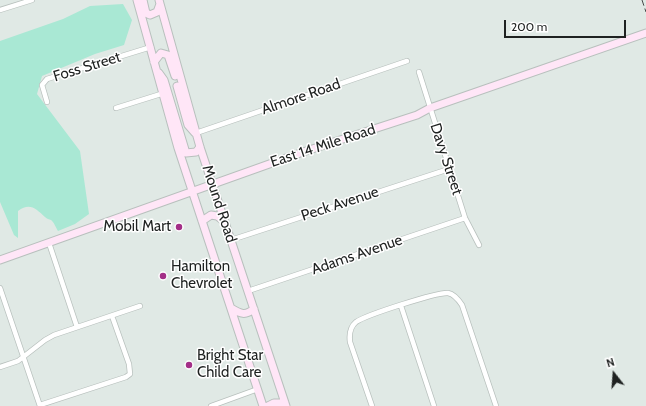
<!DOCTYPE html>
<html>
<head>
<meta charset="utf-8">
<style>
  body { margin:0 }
  #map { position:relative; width:646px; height:406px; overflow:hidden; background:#e0e9e5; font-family:Cabin,sans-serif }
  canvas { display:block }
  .north { position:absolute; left:594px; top:354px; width:40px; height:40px; -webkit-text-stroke:3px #fff; paint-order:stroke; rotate:343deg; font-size:11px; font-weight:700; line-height:16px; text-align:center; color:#1f2221 }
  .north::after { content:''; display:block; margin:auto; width:14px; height:18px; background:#1f2221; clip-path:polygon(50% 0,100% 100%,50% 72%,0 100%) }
  .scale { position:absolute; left:504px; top:20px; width:122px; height:18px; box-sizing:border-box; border:2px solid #1f2221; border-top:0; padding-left:5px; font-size:12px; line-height:14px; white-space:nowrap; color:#1f2221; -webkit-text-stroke:3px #fff; paint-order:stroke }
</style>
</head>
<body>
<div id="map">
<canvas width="646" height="406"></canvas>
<div class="north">N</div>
<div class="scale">200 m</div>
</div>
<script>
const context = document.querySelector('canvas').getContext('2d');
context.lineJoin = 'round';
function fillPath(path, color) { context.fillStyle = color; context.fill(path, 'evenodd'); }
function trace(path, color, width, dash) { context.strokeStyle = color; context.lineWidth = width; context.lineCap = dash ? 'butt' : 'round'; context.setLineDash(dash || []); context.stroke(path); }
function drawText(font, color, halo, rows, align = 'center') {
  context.font = font + ' Cabin,sans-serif'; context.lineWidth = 3; context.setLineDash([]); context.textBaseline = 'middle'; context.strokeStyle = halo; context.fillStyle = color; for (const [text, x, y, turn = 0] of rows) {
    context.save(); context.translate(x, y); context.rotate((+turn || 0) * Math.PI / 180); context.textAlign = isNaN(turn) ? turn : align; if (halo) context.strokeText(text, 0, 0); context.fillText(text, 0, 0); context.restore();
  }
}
fillPath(new Path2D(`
  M 123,4 L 132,20 L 124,45 L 95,54 L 42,76 L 37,94 L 80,151 L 89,214 L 75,224 L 58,231 C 56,228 54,222 51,220 C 49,219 47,219 45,217 C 36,209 30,202 18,211 L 18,238 L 14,235 L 0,202 L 0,41 L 63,19 L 90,6 Z`), '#a9e8d4');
const street = new Path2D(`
  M 0,10 L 32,0
  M 419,72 L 465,218 L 479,245
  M 47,102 L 42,85 L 47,79 L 151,47
  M 116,108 L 164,93
  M 196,133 L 407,61
  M 231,240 L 449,169
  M 49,243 L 77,327
  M 0,288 L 40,406
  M 248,291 L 465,218
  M 401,306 L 434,406
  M 0,367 L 18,361 L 45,340 L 54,335 L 140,306
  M 40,405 L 126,377 L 130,374 L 129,364 L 112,316
  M 211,406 L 258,389
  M 372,406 L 350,342 C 349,334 350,327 356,322 C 366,315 437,292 448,293 C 454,294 458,299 462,305 L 496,406`);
const secondary = new Path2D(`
  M 137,0 L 178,148 L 263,406
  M 143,0 L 146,13 L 150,15 L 157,12 L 160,4
  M 159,0 L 200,147 L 286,406
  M 154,62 L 161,53 L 168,55 L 175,76
  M 159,73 L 164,80 L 186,153 L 196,152 L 200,147
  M 177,86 L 188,125 L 195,133
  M 202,221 L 211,215 L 217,216 L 225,222
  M 0,260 L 303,152 L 417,115 L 430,108 L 646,33
  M 231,308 C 241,314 245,316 254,309
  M 268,406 L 274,403 L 285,403`);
trace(street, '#b8c0bd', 6);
trace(secondary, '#b8c0bd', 9);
trace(street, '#fff', 4.5);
trace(secondary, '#ffe6f7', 7);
trace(new Path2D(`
  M 642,0 L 646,12`), '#454948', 1, [6, 3]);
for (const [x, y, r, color] of [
  [179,227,4,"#a32e87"],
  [163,276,4,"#a32e87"],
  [189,365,4,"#a32e87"]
]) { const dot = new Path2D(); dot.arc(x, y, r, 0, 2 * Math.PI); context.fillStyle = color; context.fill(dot); trace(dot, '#fff', 1.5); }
drawText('15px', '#1f2221', '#fff', [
  ["Foss Street",87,67,-17],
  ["Almore Road",301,97,-19],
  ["East 14 Mile Road",323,146,-18],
  ["Davy Street",446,159,72],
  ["Mound Road",219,204,72],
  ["Peck Avenue",340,204,-18],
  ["Adams Avenue",357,255,-19]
]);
drawText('15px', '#1f2221', '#fff', [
  ["Mobil Mart",171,227,"right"],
  ["Hamilton",171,267],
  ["Chevrolet",171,284],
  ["Bright Star",197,356],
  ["Child Care",197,373]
], 'left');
</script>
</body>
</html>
